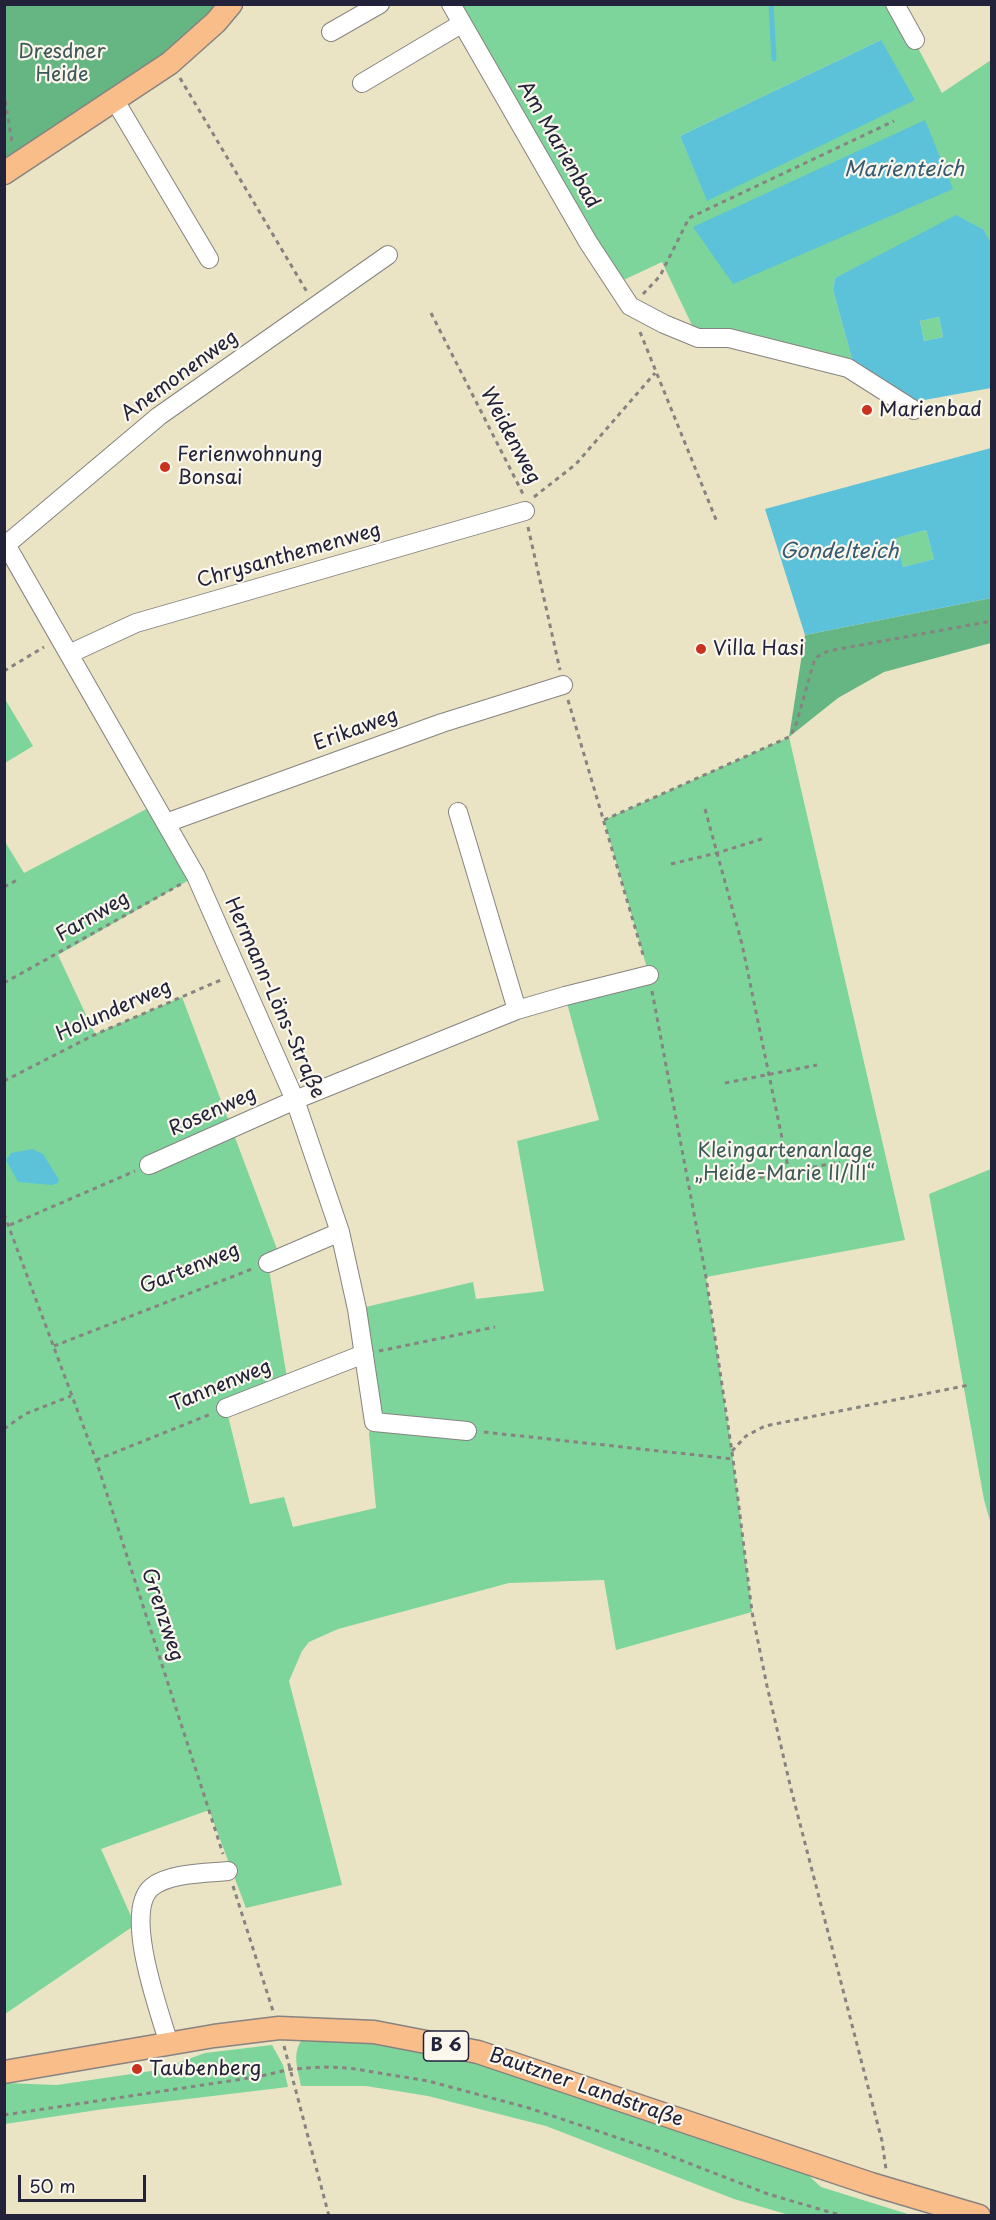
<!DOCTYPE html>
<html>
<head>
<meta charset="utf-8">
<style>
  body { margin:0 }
  #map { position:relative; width:996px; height:2220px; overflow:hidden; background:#eae4c4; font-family:"Playpen Sans",sans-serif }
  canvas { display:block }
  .frame { position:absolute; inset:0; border:6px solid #22223b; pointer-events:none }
  .scale { position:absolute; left:18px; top:2175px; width:128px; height:27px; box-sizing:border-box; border:3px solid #22223b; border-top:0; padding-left:8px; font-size:18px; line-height:21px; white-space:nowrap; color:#22223b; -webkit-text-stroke:4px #fbf7ec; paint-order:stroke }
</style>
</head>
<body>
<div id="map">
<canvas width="996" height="2220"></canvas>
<div class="frame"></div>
<div class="scale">50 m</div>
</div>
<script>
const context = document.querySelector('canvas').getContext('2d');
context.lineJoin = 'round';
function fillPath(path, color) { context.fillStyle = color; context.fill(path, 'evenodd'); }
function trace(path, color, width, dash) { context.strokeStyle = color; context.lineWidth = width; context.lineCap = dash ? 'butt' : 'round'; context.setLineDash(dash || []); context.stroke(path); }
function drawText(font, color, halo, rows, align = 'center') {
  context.font = font + ' "Playpen Sans",sans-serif'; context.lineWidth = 4.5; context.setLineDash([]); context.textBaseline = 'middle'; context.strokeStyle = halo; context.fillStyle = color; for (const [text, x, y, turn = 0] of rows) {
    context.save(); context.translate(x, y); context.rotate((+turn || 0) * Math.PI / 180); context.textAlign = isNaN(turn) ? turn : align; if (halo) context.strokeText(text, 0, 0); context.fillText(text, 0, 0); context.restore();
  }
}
fillPath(new Path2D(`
  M 456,5 L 895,5 L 942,93 L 991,60 L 991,246 L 984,230 L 868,262 L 835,278 L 833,290 L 852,359 L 848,368 L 698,338 L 662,262 L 617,283 ZM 881,40 L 707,200 L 680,136 Z
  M 939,317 L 943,337 L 924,341 L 920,321 Z
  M 926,530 L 934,559 L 903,567 L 895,538 Z
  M 5,699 L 33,746 L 5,763 L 4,763 Z
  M 789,737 L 905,1240 L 706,1277 L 733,1459 L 752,1612 L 616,1650 L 604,1580 L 509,1583 L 338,1629 L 309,1642 L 302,1651 L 289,1681 L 342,1885 L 246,1908 L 209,1810 L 101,1849 L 135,1925 L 5,2014 L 4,840 L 24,873 L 156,804 L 196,876 L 58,955 L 95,1034 L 182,997 L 280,1257 L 268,1263 L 288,1384 L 226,1408 L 250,1504 L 284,1497 L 293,1527 L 376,1508 L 369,1433 L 374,1421 L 357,1309 L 473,1282 L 476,1299 L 544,1291 L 517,1141 L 599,1120 L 565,996 L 649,975 L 604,820 Z
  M 991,1169 L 991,1524 L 984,1500 L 929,1194 Z
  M 301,2041 L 373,2043 L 477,2062 L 619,2107 L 808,2175 L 821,2187 L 911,2215 L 789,2215 L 734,2199 L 546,2126 L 428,2096 L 366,2086 L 301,2086 C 298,2070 292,2055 301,2041 Z
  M 272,2045 L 283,2065 L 288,2087 L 104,2109 L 5,2124 L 5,2083 L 57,2085 L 158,2070 L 205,2053 Z`), '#7dd59b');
fillPath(new Path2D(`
  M 5,5 L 219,5 L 170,63 L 5,170 Z
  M 991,598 L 991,643 L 884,672 L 838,698 L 789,737 L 805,635 Z`), '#66b683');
fillPath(new Path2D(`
  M 881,40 L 915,100 L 707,201 L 680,136 Z
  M 925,120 L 953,189 L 733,284 L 693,227 Z
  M 956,215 L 984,230 L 992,246 L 991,388 L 913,402 L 852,359 L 833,290 L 835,278 ZM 939,317 L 943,337 L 924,341 L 920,321 Z
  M 991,448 L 991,598 L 805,635 L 765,509 ZM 926,530 L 934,559 L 903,567 L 896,538 Z
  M 32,1149 L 43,1154 L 59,1180 L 58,1183 L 52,1185 L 18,1182 L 6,1160 L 11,1153 Z`), '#5cc2d9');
trace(new Path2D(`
  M 771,4 L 774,59`), '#5cc2d9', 5);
const minor = new Path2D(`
  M 451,4 L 588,242 L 630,306 L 664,324 L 698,338 L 729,338 L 848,368 L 914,410
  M 895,4 L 915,40
  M 331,32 L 380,4
  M 362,83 L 461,24
  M 114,99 L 209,259
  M 4,541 L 196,876 L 295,1100 L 340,1232 L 357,1309 L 374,1422 L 467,1431
  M 7,544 L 159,416 L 388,255
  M 69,654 L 136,623 L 525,511
  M 458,812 L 517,1010
  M 166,823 L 442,723 L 563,685
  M 149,1165 L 295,1100 L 517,1010 L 565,996 L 649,975
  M 268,1263 L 340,1232
  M 226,1408 L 364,1354
  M 169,2044 C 160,2013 122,1911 152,1887 C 169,1873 207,1873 228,1871`);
const major = new Path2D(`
  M 4,173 L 170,63 L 216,22 L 231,4
  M 4,2072 L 214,2036 L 279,2028 L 374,2032 L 478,2052 L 871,2184 L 979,2216`);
trace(minor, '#868380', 20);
trace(major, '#868380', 25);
trace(new Path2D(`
  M 180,78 L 307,292
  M 4,92 L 12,143
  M 643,294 L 660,276 L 689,218 L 894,121
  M 431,313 L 524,496
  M 640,332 L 717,522
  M 534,497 L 576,464 L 655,373
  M 528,527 L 560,670
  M 4,671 L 44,647
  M 568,700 L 644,958
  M 705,809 L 742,944 L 789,1172
  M 604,820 L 789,737 L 795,728 L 815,658 L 828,651 L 992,621
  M 671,864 L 717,853 L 765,838
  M 4,887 L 17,880
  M 4,983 L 181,884
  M 652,991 L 706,1277 L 733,1459 L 752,1612 L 767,1686 L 791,1789 L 882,2141 L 886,2169
  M 4,1081 L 94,1035 L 223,979
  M 725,1083 L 817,1065
  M 742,1181 L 840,1162
  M 4,1214 L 96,1460 L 223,1854
  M 10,1225 L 135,1171
  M 54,1346 L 252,1269
  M 379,1351 L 495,1327
  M 4,1429 L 25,1414 L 71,1396
  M 484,1432 L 733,1459
  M 732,1451 L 746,1436 L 765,1426 L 969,1385
  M 96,1460 L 211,1414
  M 233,1886 L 273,2011
  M 284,2046 L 329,2216
  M 4,2115 L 256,2077 L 292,2069 L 324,2067 L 349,2068 L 428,2081 L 529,2108 L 660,2152 L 768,2194 L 843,2216`), '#868380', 3, [4.5, 4.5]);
trace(minor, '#fff', 18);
trace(major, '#f9bd89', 22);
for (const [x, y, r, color] of [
  [867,410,6,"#c8321e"],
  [165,467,6,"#c8321e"],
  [701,649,6,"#c8321e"],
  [137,2069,6,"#c8321e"]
]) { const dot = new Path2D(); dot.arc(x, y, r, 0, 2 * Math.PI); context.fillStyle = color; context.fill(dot); trace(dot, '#fbf7ec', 2); }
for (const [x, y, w] of [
  [446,2046,45]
]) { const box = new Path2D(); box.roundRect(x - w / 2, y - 15, w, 30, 4.5); context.fillStyle = '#fbf7ec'; context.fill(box); trace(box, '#22223b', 1.5); }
drawText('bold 18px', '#22223b', null, [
  ["B 6",446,2046]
]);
drawText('20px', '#3d5858', '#fbf7ec', [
  ["Dresdner",62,52],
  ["Heide",62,75],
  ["Kleingartenanlage",785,1151],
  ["„Heide-Marie II/III“",785,1174]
]);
drawText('20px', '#22223b', '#fbf7ec', [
  ["Am Marienbad",558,145,60],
  ["Anemonenweg",180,376,-36],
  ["Weidenweg",510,436,62],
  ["Chrysanthemenweg",289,556,-16],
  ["Erikaweg",356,730,-20],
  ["Farnweg",93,917,-30],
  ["Hermann-Löns-Straße",274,998,66],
  ["Holunderweg",114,1011,-24],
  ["Rosenweg",213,1112,-24],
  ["Gartenweg",190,1269,-22],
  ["Tannenweg",221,1386,-22],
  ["Grenzweg",162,1615,72],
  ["Bautzner Landstraße",586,2088,19]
]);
drawText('20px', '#22223b', '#fbf7ec', [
  ["Marienbad",879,410],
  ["Ferienwohnung",177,455],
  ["Bonsai",177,478],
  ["Villa Hasi",713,649],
  ["Taubenberg",149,2069]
], 'left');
drawText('italic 21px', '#365a72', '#fbf7ec', [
  ["Marienteich",904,170],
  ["Gondelteich",839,552]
]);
</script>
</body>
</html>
